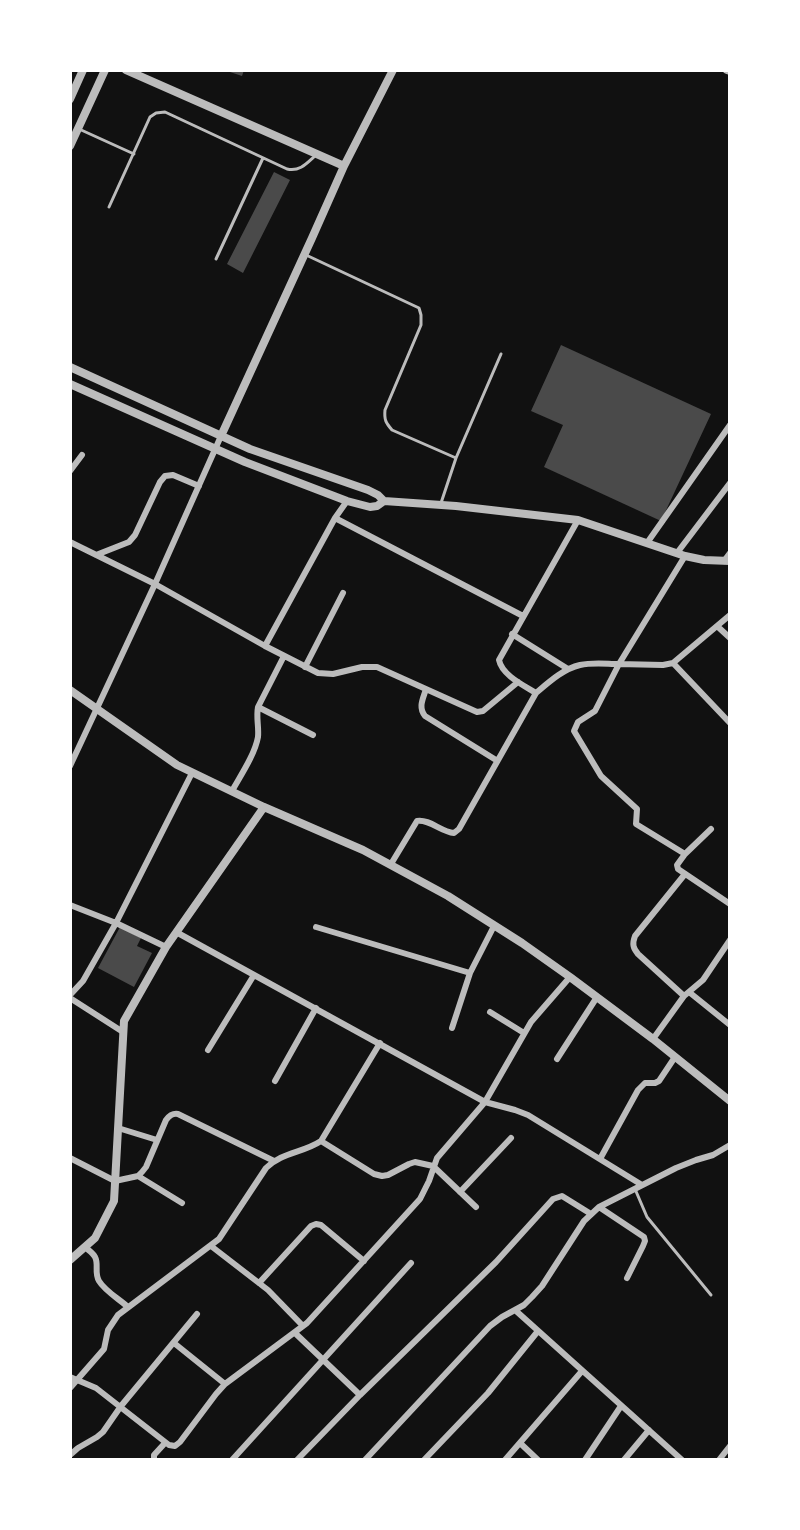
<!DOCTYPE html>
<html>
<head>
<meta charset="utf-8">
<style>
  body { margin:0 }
  #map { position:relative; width:800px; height:1530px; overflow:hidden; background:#111; font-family:"Times New Roman",serif }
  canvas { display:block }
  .frame { position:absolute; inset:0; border:72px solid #fff; pointer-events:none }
</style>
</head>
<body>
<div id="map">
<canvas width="800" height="1530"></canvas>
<div class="frame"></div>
</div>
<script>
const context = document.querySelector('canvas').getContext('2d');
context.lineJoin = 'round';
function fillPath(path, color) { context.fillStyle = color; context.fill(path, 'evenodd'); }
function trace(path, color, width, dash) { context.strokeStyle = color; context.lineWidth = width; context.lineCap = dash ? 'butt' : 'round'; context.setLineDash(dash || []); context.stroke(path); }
fillPath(new Path2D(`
  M 224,70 L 244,70 L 242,76 Z
  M 274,172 L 290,180 L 243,273 L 227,264 Z
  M 561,345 L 711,414 L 661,521 L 544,467 L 563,425 L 531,411 Z
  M 120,927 L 141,938 L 137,946 L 152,953 L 134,987 L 98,968 Z`), '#4a4a4a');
trace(new Path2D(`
  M 79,129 L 134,154
  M 109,207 L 150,117 L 156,113 L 165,112 L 287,169 C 300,172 307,163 316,155
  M 306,255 L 419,308 L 421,315 L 421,325 L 385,410 C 384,420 386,423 392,430 L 456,458 L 441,503
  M 216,259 L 263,158
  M 456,458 L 501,354
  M 635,1189 L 647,1217 L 711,1295`), '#bcbcbc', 3);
trace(new Path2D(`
  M 70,471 L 82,455
  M 335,518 L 523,616
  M 70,542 L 155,584 L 265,646 L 318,673 L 333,674 L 362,667 L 377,667 L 477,712 L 483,711 L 518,682
  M 647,543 L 730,425
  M 677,553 L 730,483
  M 96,555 L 129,542 L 135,535 L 160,482 L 165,476 L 173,475 L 199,486
  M 724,561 L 730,553
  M 730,615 L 673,663 L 663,665 L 619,664 L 595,711 L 578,722 L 574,731 L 601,776 L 637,809 L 636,824 L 685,854 L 677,865 L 678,869 L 730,904
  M 717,626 L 730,638
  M 512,634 L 568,669
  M 265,646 L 335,518 L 347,501
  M 673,663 L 730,723
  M 305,667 L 343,593
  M 426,689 C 423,699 418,707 425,716 L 496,760
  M 536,693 C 523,685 502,675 499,660 L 578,520
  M 258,707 L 313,735
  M 70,766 L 155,584 L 221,436
  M 232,791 C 241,775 255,754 258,737 C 259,727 256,717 258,707 L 284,656
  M 685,854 L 711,829
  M 391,864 L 417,821 C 430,819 441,832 454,833 L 459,829 L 536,693 C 549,682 563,669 580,665 C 593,662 607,664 619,664 L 685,556
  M 70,905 L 116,923 L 166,947
  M 316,927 L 470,973
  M 176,932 L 485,1102 L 515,1110 L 528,1115 L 642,1185
  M 689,992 L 730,1025
  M 70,995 L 83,981 L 116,923 L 192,773
  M 684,996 L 638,954 C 633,948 632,944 635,936 L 685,874
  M 70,998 L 123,1032
  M 490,1012 L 524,1033
  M 452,1028 L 470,973 L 494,926
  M 653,1039 L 684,996 L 703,980 L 730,940
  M 208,1050 L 254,975
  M 557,1059 L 597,997
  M 275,1081 L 316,1008
  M 118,1128 L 157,1140
  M 321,1141 L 374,1174 L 382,1176 L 388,1175 L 409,1164 L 415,1162 L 433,1166 L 476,1207
  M 70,1158 L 115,1181 L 138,1176 L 142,1172 L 146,1167 L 166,1120 C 169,1116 172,1113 178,1114 L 274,1161
  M 600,1159 L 638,1090 L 645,1083 L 655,1083 L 659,1081 L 675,1057
  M 138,1176 L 182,1203
  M 460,1192 L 511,1138
  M 599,1207 L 644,1237 L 645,1241 L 643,1246 L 627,1278
  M 211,1246 L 268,1290 L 303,1326
  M 85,1247 C 88,1250 93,1253 95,1257 C 99,1264 94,1273 99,1281 C 105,1291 119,1299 128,1307
  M 259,1283 L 311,1226 L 316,1224 L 321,1225 L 364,1261
  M 515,1310 L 682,1460
  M 295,1333 L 360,1395
  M 174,1343 L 225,1384
  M 70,1377 L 96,1388 L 169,1445 L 175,1446 L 180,1442 L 216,1394 L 225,1384 L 307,1323 L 420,1199 L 429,1181 L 437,1158 L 485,1102 L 531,1022 L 570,977
  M 70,1388 L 104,1349 L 108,1330 L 118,1315 L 219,1239 L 266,1168 C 282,1152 303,1153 321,1141 L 380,1043
  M 520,1443 L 538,1460
  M 70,1455 L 78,1448 L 97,1437 L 103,1432 L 121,1406 L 197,1314
  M 154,1460 L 154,1455 L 165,1443
  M 232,1460 L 411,1263
  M 297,1460 L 360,1395 L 496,1262 L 553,1199 L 562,1196 L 591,1214
  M 365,1460 L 490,1326 L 502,1317 L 524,1305 L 532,1297 L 542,1286 L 584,1221 L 599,1207 L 676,1168 L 696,1160 L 713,1155 L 730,1145
  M 424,1460 L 488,1393 L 538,1331
  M 505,1460 L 582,1371
  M 585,1460 L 621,1406
  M 624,1460 L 649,1430
  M 719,1460 L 730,1446`), '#bcbcbc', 6);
trace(new Path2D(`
  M 126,70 L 344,166
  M 727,70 L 730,71
  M 70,99 L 83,70
  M 70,146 L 105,70
  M 70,367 L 250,449 L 368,490 L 378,495 L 384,501
  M 70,384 L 245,462 L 347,501 L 370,507 L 377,506 L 384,501
  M 221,436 L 312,238 L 344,166 L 393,70
  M 384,501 L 456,506 L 578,520 L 685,556 L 704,560 L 730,561
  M 70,690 L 177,765 L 264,807 L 363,850 L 448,896 L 522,943 L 570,977 L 653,1039 L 730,1101
  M 70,1260 L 95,1238 L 114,1201 L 124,1021 L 166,947 L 264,807`), '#bcbcbc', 8);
</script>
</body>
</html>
